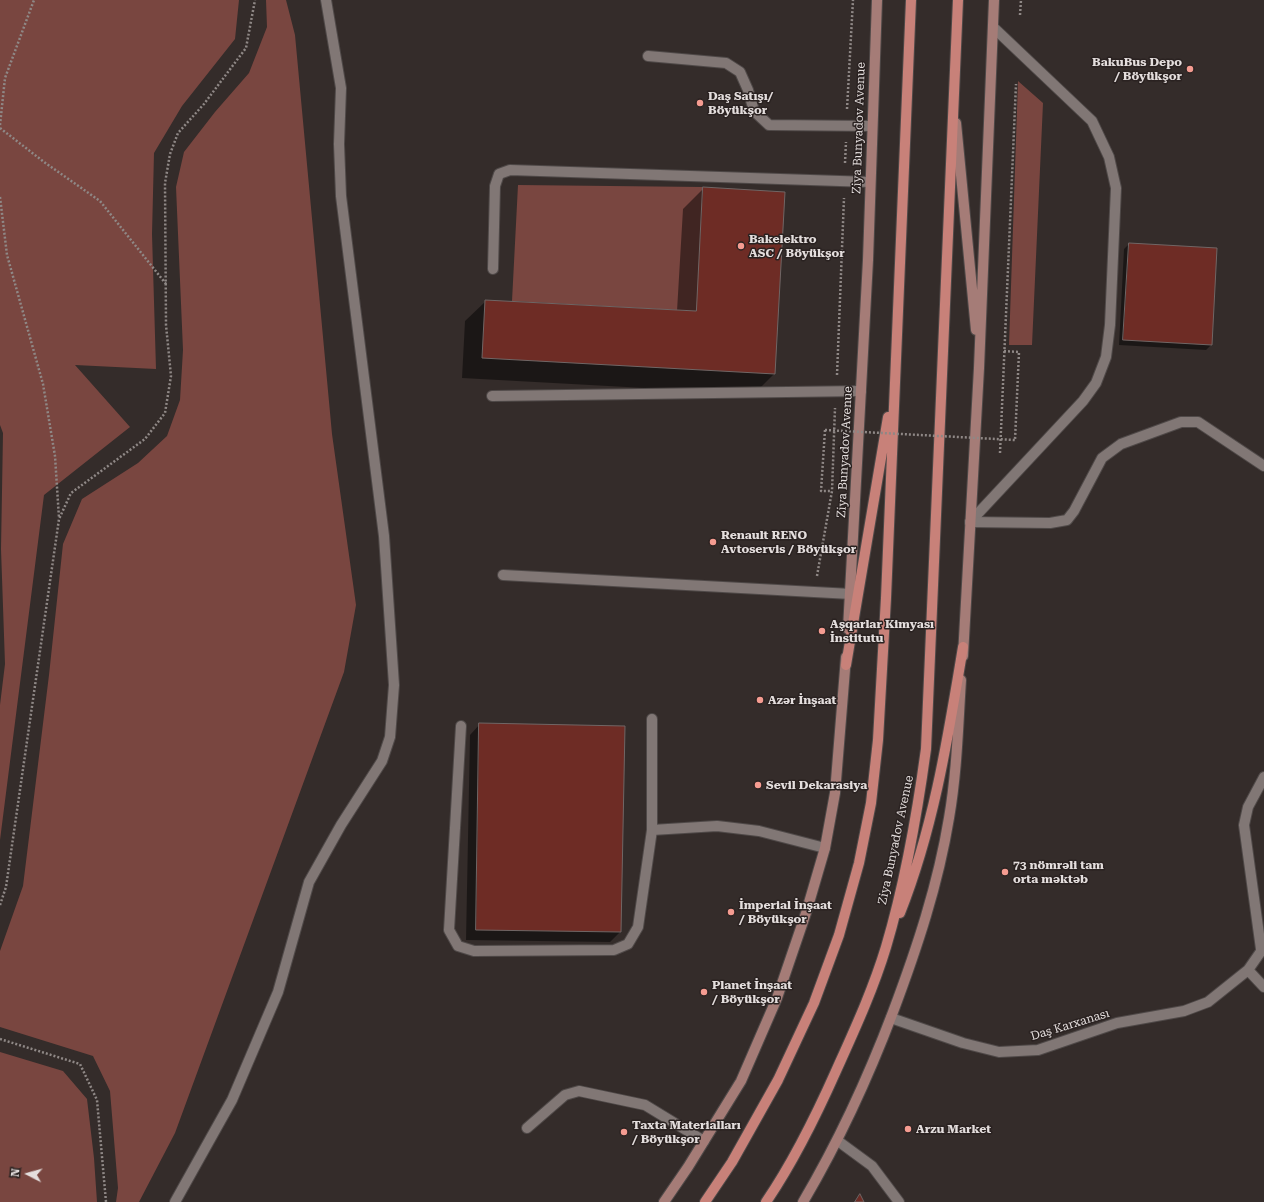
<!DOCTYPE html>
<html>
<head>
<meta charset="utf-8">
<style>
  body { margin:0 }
  #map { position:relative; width:1264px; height:1202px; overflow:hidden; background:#342c2a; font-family:"Roboto Serif",serif }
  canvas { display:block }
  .north { position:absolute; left:8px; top:1154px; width:40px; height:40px; -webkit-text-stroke:3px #2a2221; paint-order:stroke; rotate:276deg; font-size:11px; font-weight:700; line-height:16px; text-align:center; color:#e4dedd }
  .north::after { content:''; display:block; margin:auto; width:14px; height:18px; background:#e4dedd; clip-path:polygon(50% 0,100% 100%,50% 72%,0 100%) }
</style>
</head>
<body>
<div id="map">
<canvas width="1264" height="1202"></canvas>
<div class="north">N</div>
</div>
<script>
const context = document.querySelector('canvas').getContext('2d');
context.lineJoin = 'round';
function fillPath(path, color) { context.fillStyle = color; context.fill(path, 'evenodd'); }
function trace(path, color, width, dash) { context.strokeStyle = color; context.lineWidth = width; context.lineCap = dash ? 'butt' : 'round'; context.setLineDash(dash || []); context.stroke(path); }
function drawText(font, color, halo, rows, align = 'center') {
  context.font = font + ' "Roboto Serif",serif'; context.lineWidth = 3; context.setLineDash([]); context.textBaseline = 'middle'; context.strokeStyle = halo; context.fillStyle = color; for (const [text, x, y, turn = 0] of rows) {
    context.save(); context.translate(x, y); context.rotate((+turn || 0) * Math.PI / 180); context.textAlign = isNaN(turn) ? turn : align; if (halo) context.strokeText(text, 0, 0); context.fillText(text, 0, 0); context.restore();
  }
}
fillPath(new Path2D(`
  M 0,0 L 239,0 L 235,39 L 182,106 L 154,153 L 152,234 L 156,369 L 75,365 L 130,427 L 44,495 L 0,840 L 0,705 L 5,664 L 1,549 L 3,433 L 0,425 Z
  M 266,0 L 286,0 L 295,35 L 332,434 L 356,605 L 344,672 L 175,1133 L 139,1202 L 116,1202 L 118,1188 L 110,1091 L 93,1056 L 0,1027 L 0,951 L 23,886 L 49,675 L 63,544 L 82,499 L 138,463 L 167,436 L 180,400 L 183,350 L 176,187 L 184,152 L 215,112 L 249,73 L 267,27 Z
  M 1018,81 L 1043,103 L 1032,345 L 1009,345 Z
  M 518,185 L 703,187 L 696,311 L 512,301 Z
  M 0,1052 L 63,1071 L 87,1099 L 94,1158 L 97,1202 L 0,1202 Z`), '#794640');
fillPath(new Path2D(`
  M 703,189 L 774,374 L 754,394 L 462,378 L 465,321 L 486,301 L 677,311 L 683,209 Z
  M 1129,244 L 1211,345 L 1206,350 L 1119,345 L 1124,249 Z
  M 480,724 L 620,932 L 610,942 L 466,940 L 470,735 Z`), '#0007');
const building = new Path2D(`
  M 703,187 L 785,192 L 775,374 L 482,358 L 485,300 L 696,311 Z
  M 1129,243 L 1217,248 L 1212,345 L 1123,340 Z
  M 479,723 L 625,726 L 621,932 L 476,930 Z
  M 860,1194 L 864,1202 L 855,1202 Z`);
fillPath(building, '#6e2c25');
trace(building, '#706665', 1);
const service = new Path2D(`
  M 648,56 L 726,63 L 740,72 L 748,90 L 754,111 L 769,125 L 872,126
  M 493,269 L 495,186 L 499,174 L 510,170 L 870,182
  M 492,396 L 861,391
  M 970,522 L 1083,401 L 1096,383 L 1106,357 L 1110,325 L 1116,188 L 1109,157 L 1092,121 L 993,27
  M 503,575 L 851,594
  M 461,726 L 449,930 L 458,946 L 474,951 L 614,950 L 628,944 L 638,927 L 652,830 L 652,719
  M 652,830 L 717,826 L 759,831 L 825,848
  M 527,1128 L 565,1095 L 579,1091 L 645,1105 L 704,1141
  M 175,1202 L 232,1100 L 278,992 L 309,882 L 341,825 L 382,761 L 390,737 L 394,685 L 384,536 L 341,196 L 339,144 L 341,88 L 326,0`);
const minor = new Path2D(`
  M 970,522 L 1050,523 L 1067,520 L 1074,511 L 1102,458 L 1121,444 L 1181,422 L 1198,422 L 1264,466
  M 1261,949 L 1244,825 L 1248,807 L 1264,777
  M 1248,970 L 1264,987
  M 891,1018 L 963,1043 L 999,1052 L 1038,1050 L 1117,1023 L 1184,1011 L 1208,1002 L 1248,970 L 1264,947
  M 838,1141 L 872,1166 L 899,1202`);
const secondary = new Path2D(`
  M 956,123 L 976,330
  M 848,629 L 868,260 L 877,0
  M 963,656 L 979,368 L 994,0
  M 664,1202 L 688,1167 L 741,1081 L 777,998 L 806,913 L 825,848 L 835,793 L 846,657
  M 803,1202 C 839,1141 868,1078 893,1012 C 917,948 938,885 949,818 C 957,772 958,726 961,680`);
const primary = new Path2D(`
  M 846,665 L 888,417
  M 900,913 C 934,827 948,737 963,647
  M 705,1202 L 732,1162 L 778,1080 L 814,1003 L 839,935 L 859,863 L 871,803 L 878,740 L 886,598 L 911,0
  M 766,1202 C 794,1161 816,1116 836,1071 C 854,1031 873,990 886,947 C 905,883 917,815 926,749 L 958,0`);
trace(service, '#4f4948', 12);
trace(minor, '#4f4948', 12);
trace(secondary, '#4f4948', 12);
trace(primary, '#4f4948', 12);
trace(new Path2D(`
  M 1020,15 L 1021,0
  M 847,109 L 853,0
  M 0,125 L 5,78 L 34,0
  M 0,128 L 44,162 L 100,201 L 166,284
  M 845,163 L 846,142
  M 0,197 L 7,255 L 43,384 L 55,456 L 59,518
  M 1004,351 L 1019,352 L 1015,440
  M 837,375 L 844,198
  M 825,430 L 821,491 L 831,491
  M 1000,453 L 1016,84
  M 817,576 L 832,491 L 835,408
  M 0,905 L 6,887 L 59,519 L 71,493 L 145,439 L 165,413 L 171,376 L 166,325 L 165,183 L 170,154 L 178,133 L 204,104 L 246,48 L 255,0
  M 0,1039 L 80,1064 L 97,1100 L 106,1202`), '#8f8886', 2.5, [2, 2]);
trace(service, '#817775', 10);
trace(minor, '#817775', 10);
trace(secondary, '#a57c77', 10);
trace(primary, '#c88179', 10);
trace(new Path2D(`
  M 825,430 L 1015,440`), '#8f8886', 2.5, [2, 2]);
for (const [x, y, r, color] of [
  [1190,69,4,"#f59c91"],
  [700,103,4,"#f59c91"],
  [741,246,4,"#f59c91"],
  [713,542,4,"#f59c91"],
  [822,631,4,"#f59c91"],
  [760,700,4,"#f59c91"],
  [758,785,4,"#f59c91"],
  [1005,872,4,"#f59c91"],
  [731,912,4,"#f59c91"],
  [704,992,4,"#f59c91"],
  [908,1129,4,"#f59c91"],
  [624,1132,4,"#f59c91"]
]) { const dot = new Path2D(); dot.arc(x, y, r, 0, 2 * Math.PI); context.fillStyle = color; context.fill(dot); trace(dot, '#2a2221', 1.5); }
drawText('bold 12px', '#e4dedd', '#2a2221', [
  ["BakuBus Depo",1182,62,"right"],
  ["/ Böyükşor",1182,76,"right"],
  ["Daş Satışı/",708,96],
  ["Böyükşor",708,110],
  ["Bakelektro",749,239],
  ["ASC / Böyükşor",749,253],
  ["Renault RENO",721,535],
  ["Avtoservis / Böyükşor",721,549],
  ["Aşqarlar Kimyası",830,624],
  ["İnstitutu",830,638],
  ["Azər İnşaat",768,700],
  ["Sevil Dekarasiya",766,785],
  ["73 nömrəli tam",1013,865],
  ["orta məktəb",1013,879],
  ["İmperial İnşaat",739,905],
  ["/ Böyükşor",739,919],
  ["Planet İnşaat",712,985],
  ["/ Böyükşor",712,999],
  ["Taxta Materialları",632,1125],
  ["/ Böyükşor",632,1139],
  ["Arzu Market",916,1129]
], 'left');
drawText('12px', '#e4dedd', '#2a2221', [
  ["Ziya Bunyadov Avenue",859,128,-88],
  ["Ziya Bunyadov Avenue",845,452,-87],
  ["Ziya Bunyadov Avenue",896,840,-78],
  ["Daş Karxanası",1070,1025,-17]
]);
</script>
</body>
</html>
